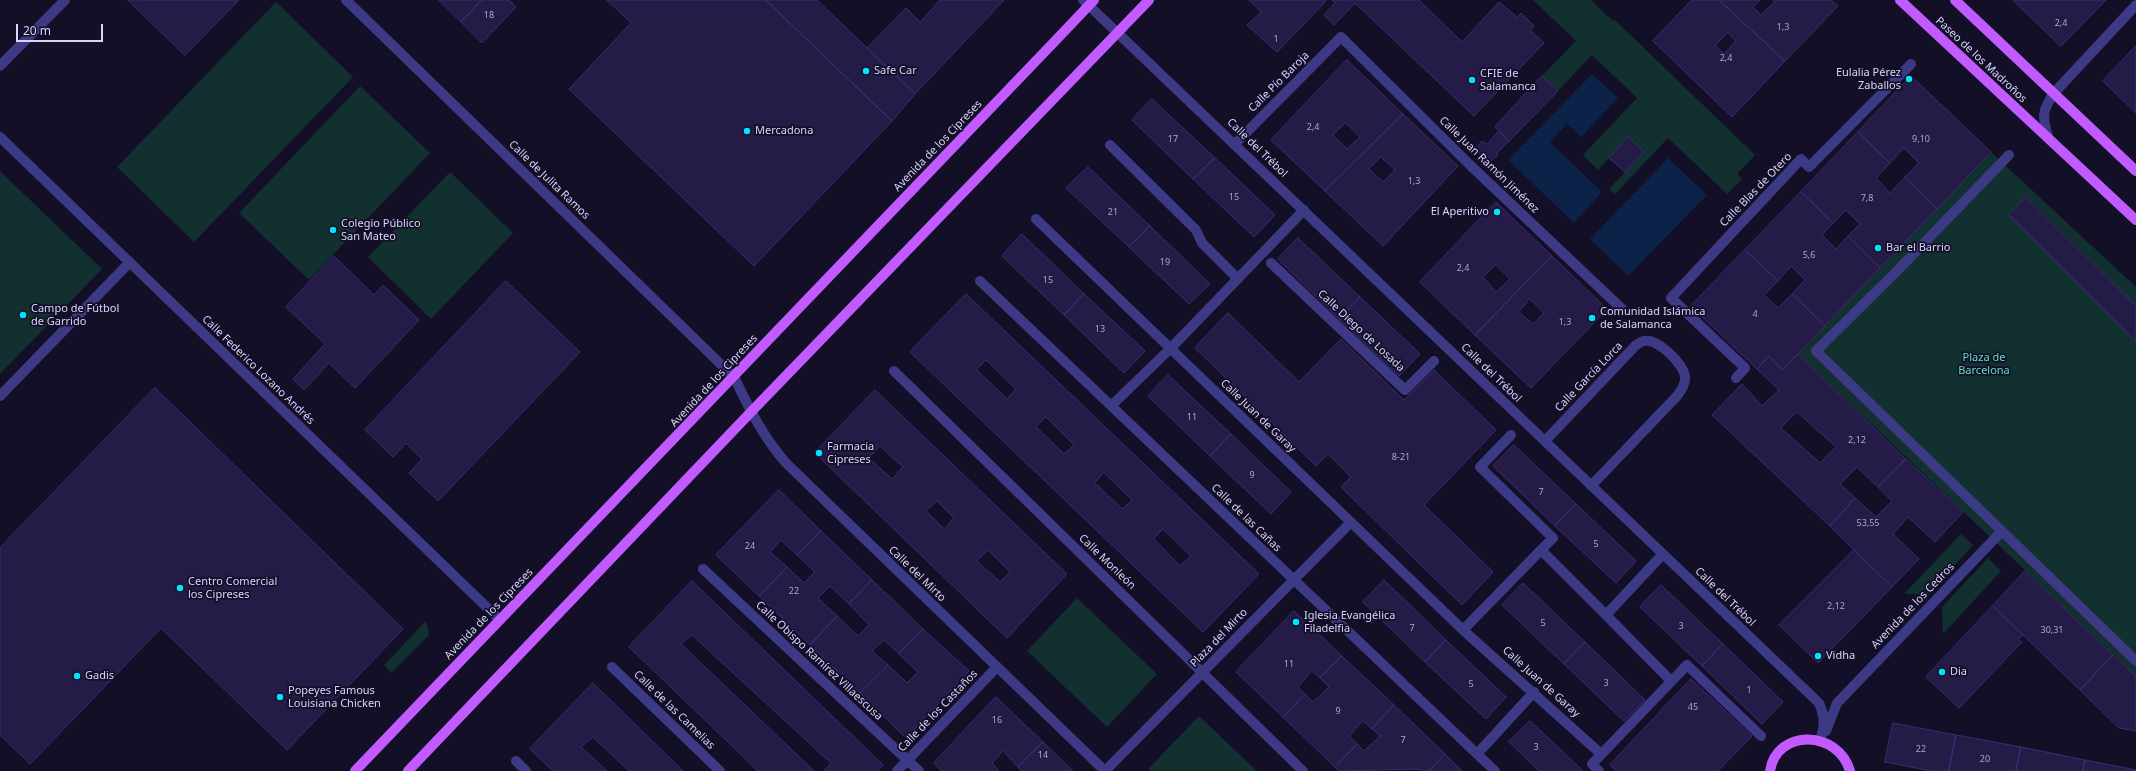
<!DOCTYPE html>
<html>
<head>
<meta charset="utf-8">
<style>
  body { margin:0 }
  #map { position:relative; width:2136px; height:771px; overflow:hidden; background:#130f26; font-family:"Noto Sans",sans-serif }
  canvas { display:block }
  .scale { position:absolute; left:16px; top:24px; width:87px; height:18px; box-sizing:border-box; border:2px solid #d9d4ff; border-top:0; padding-left:5px; font-size:12px; line-height:14px; white-space:nowrap; color:#d9d4ff; -webkit-text-stroke:3px #130f26; paint-order:stroke }
</style>
</head>
<body>
<div id="map">
<canvas width="2136" height="771"></canvas>
<div class="scale">20 m</div>
</div>
<script>
const context = document.querySelector('canvas').getContext('2d');
context.lineJoin = 'round';
function fillPath(path, color) { context.fillStyle = color; context.fill(path, 'evenodd'); }
function trace(path, color, width, dash) { context.strokeStyle = color; context.lineWidth = width; context.lineCap = dash ? 'butt' : 'round'; context.setLineDash(dash || []); context.stroke(path); }
function drawText(font, color, halo, rows, align = 'center') {
  context.font = font + ' "Noto Sans",sans-serif'; context.lineWidth = 3.5; context.setLineDash([]); context.textBaseline = 'middle'; context.strokeStyle = halo; context.fillStyle = color; for (const [text, x, y, turn = 0] of rows) {
    context.save(); context.translate(x, y); context.rotate((+turn || 0) * Math.PI / 180); context.textAlign = isNaN(turn) ? turn : align; if (halo) context.strokeText(text, 0, 0); context.fillText(text, 0, 0); context.restore();
  }
}
fillPath(new Path2D(`
  M 1533,0 L 1591,0 L 1613,21 L 1615,20 L 1755,155 L 1737,174 L 1742,179 L 1727,194 L 1668,138 L 1615,194 L 1609,189 L 1644,152 L 1629,137 L 1598,170 L 1583,155 L 1637,98 L 1592,55 L 1558,91 L 1542,76 L 1576,41 Z
  M 276,2 L 353,77 L 194,242 L 117,167 Z
  M 360,86 L 430,153 L 309,280 L 239,213 Z
  M 1991,152 L 2136,287 L 2136,306 L 2027,197 L 2009,215 L 2136,342 L 2136,676 L 1798,354 Z
  M 0,171 L 102,269 L 0,374 Z
  M 450,172 L 513,233 L 431,319 L 368,257 Z
  M 1961,534 L 1973,545 L 1929,594 L 1904,594 Z
  M 1988,558 L 2001,571 L 1943,634 L 1942,607 Z
  M 1077,598 L 1157,674 L 1107,727 L 1027,651 Z
  M 426,621 L 429,633 L 428,636 L 391,673 L 384,665 Z
  M 1199,716 L 1257,771 L 1151,771 L 1148,769 Z`), '#12302f');
fillPath(new Path2D(`
  M 1592,74 L 1618,98 L 1581,137 L 1567,124 L 1550,142 L 1602,192 L 1574,223 L 1508,160 Z
  M 1668,158 L 1707,195 L 1628,276 L 1590,239 Z`), '#0c2248');
const building = new Path2D(`
  M 128,0 L 239,0 L 185,55 Z
  M 439,0 L 482,0 L 461,22 Z
  M 482,0 L 509,0 L 516,7 L 482,43 L 461,22 Z
  M 607,0 L 766,0 L 892,121 L 754,266 L 569,89 L 631,23 Z
  M 766,0 L 817,0 L 915,94 L 892,121 Z
  M 940,0 L 1004,0 L 915,94 L 867,48 L 906,8 L 920,22 Z
  M 1249,0 L 1327,0 L 1277,52 L 1247,25 L 1261,12 Z
  M 1332,0 L 1419,0 L 1462,42 L 1499,2 L 1517,17 L 1521,13 L 1534,26 L 1530,30 L 1544,43 L 1474,116 L 1355,3 L 1334,25 L 1324,15 L 1335,3 Z
  M 1692,0 L 1719,0 L 1785,61 L 1732,117 L 1653,41 ZM 1728,33 L 1736,41 L 1724,54 L 1715,46 Z
  M 1719,0 L 1760,0 L 1753,7 L 1761,15 L 1775,2 L 1773,0 L 1831,0 L 1838,6 L 1785,61 Z
  M 2013,0 L 2106,0 L 2061,46 Z
  M 2136,46 L 2136,113 L 2103,81 Z
  M 1347,60 L 1403,114 L 1325,191 L 1271,140 ZM 1346,123 L 1360,137 L 1347,149 L 1333,135 Z
  M 1542,76 L 1558,91 L 1509,141 L 1495,127 Z
  M 1911,76 L 1991,152 L 1937,209 L 1905,177 L 1919,163 L 1904,148 L 1890,163 L 1858,132 Z
  M 1152,99 L 1215,158 L 1193,179 L 1132,120 Z
  M 1403,114 L 1458,166 L 1383,246 L 1325,191 ZM 1381,157 L 1395,170 L 1383,182 L 1369,169 Z
  M 1499,131 L 1509,141 L 1496,154 L 1498,155 L 1489,163 L 1475,149 L 1482,141 L 1487,144 Z
  M 1858,132 L 1890,163 L 1876,178 L 1890,193 L 1905,177 L 1937,209 L 1880,268 L 1848,236 L 1860,224 L 1846,210 L 1833,223 L 1801,192 Z
  M 1629,137 L 1644,152 L 1625,172 L 1609,158 Z
  M 1215,158 L 1275,215 L 1254,237 L 1193,179 Z
  M 1088,167 L 1150,226 L 1129,247 L 1066,188 Z
  M 1801,192 L 1833,223 L 1822,235 L 1836,249 L 1848,236 L 1880,268 L 1825,326 L 1792,294 L 1805,280 L 1791,266 L 1778,281 L 1745,250 Z
  M 2026,197 L 2136,306 L 2136,342 L 2009,215 Z
  M 1496,202 L 1552,256 L 1475,335 L 1420,282 ZM 1496,265 L 1510,279 L 1496,292 L 1483,277 Z
  M 1150,226 L 1210,284 L 1189,304 L 1129,247 Z
  M 1022,234 L 1084,294 L 1064,315 L 1002,256 Z
  M 1298,238 L 1360,297 L 1339,319 L 1278,259 Z
  M 1745,250 L 1778,281 L 1764,295 L 1778,308 L 1792,294 L 1825,326 L 1782,370 L 1769,356 L 1757,369 L 1691,306 Z
  M 334,256 L 374,295 L 383,285 L 419,320 L 355,388 L 329,363 L 304,390 L 293,379 L 325,344 L 286,307 Z
  M 1552,256 L 1607,309 L 1531,388 L 1475,335 ZM 1530,299 L 1544,313 L 1533,324 L 1519,312 Z
  M 506,281 L 580,352 L 438,501 L 409,473 L 422,459 L 406,443 L 393,457 L 365,430 Z
  M 966,294 L 1259,574 L 1203,632 L 910,352 ZM 986,360 L 1016,389 L 1007,399 L 977,370 ZM 1046,417 L 1074,445 L 1064,454 L 1036,427 ZM 1104,473 L 1132,500 L 1122,509 L 1095,483 ZM 1163,529 L 1191,556 L 1180,566 L 1154,539 Z
  M 1084,294 L 1145,351 L 1124,373 L 1064,315 Z
  M 1360,297 L 1420,354 L 1399,376 L 1339,319 Z
  M 1228,313 L 1299,382 L 1341,339 L 1404,400 L 1434,370 L 1496,430 L 1424,505 L 1493,572 L 1462,605 L 1341,487 L 1351,477 L 1328,454 L 1316,466 L 1195,348 Z
  M 1798,354 L 1906,459 L 1878,487 L 1857,467 L 1840,484 L 1855,498 L 1830,526 L 1712,415 L 1742,384 L 1762,406 L 1779,390 L 1757,369 L 1769,356 L 1782,370 ZM 1797,412 L 1836,447 L 1820,463 L 1781,428 Z
  M 1168,375 L 1231,434 L 1210,456 L 1148,396 Z
  M 155,388 L 403,629 L 287,750 L 161,628 L 30,764 L 0,735 L 0,548 Z
  M 875,390 L 1067,574 L 1007,638 L 815,453 ZM 880,446 L 903,467 L 892,479 L 869,458 ZM 937,501 L 954,518 L 944,529 L 926,511 ZM 988,550 L 1010,572 L 1000,582 L 977,561 Z
  M 1231,434 L 1291,492 L 1271,514 L 1210,456 Z
  M 1514,445 L 1576,504 L 1555,526 L 1493,466 Z
  M 1906,459 L 1963,512 L 1935,542 L 1908,517 L 1893,534 L 1919,559 L 1892,587 L 1830,526 L 1855,498 L 1876,517 L 1892,501 L 1878,487 Z
  M 779,490 L 821,531 L 797,555 L 781,540 L 770,552 L 787,567 L 759,596 L 716,555 Z
  M 1576,504 L 1636,561 L 1616,583 L 1555,526 Z
  M 821,531 L 872,580 L 849,604 L 830,586 L 818,598 L 837,616 L 810,645 L 759,596 L 787,567 L 804,583 L 815,572 L 797,555 Z
  M 1854,550 L 1892,587 L 1818,663 L 1779,625 Z
  M 2025,571 L 2113,655 L 2080,690 L 1993,606 Z
  M 872,580 L 923,629 L 899,654 L 884,640 L 872,651 L 888,665 L 860,693 L 810,645 L 837,616 L 858,636 L 869,625 L 849,604 Z
  M 1384,580 L 1446,640 L 1425,662 L 1363,602 Z
  M 692,581 L 883,765 L 878,771 L 824,771 L 831,763 L 692,635 L 681,644 L 814,771 L 758,771 L 629,647 Z
  M 1523,583 L 1585,642 L 1564,664 L 1502,605 Z
  M 1661,585 L 1723,644 L 1702,666 L 1640,607 Z
  M 1993,606 L 2023,635 L 2018,639 L 2022,642 L 1959,708 L 1926,677 Z
  M 1294,611 L 1342,656 L 1320,678 L 1312,671 L 1298,687 L 1305,694 L 1283,717 L 1236,672 Z
  M 923,629 L 969,671 L 906,738 L 860,693 L 888,665 L 907,683 L 918,672 L 899,654 Z
  M 1446,640 L 1506,697 L 1486,719 L 1425,662 Z
  M 1585,642 L 1645,700 L 1624,721 L 1564,664 Z
  M 1723,644 L 1783,702 L 1762,724 L 1702,666 Z
  M 2113,655 L 2136,676 L 2136,731 L 2119,728 L 2080,690 Z
  M 1342,656 L 1394,705 L 1372,729 L 1363,721 L 1349,736 L 1357,744 L 1335,767 L 1283,717 L 1305,694 L 1313,702 L 1329,687 L 1320,678 Z
  M 1691,679 L 1752,736 L 1718,771 L 1616,771 L 1610,765 Z
  M 593,683 L 640,729 L 683,771 L 629,771 L 593,737 L 581,747 L 607,771 L 553,771 L 530,749 Z
  M 996,697 L 1043,742 L 1018,767 L 1003,751 L 992,763 L 999,771 L 942,771 L 934,763 Z
  M 1394,705 L 1445,754 L 1429,771 L 1416,769 L 1339,771 L 1335,767 L 1357,744 L 1364,751 L 1380,736 L 1372,729 Z
  M 1530,721 L 1562,751 L 1583,771 L 1539,771 L 1509,742 Z
  M 1893,723 L 1956,735 L 1949,771 L 1931,771 L 1885,762 Z
  M 1956,735 L 2021,747 L 2016,771 L 1949,771 Z
  M 1043,742 L 1073,771 L 1022,771 L 1018,767 Z
  M 2021,747 L 2085,760 L 2083,771 L 2016,771 Z
  M 1445,754 L 1462,771 L 1429,771 Z
  M 2085,760 L 2136,770 L 2136,771 L 2083,771 Z`);
fillPath(building, '#241b47');
trace(building, '#3b2d73', 1);
trace(new Path2D(`
  M 346,0 L 734,377 C 749,408 763,437 786,463 L 1105,771
  M 1083,0 L 1819,703 C 1825,717 1825,726 1820,740
  M 0,66 L 65,0
  M 2048,136 C 2042,117 2042,110 2054,93 L 2136,5
  M 0,137 L 500,620
  M 1235,144 L 1341,37 L 1470,165 L 1622,309
  M 1110,145 L 1196,230 L 1202,243 L 1238,279
  M 2009,155 L 1896,272 L 1816,351 L 2136,661
  M 1036,219 L 1463,630 L 1601,754
  M 1271,263 L 1405,390 L 1434,361
  M 980,281 L 1495,771
  M 894,371 L 1303,771
  M 1736,378 L 1745,368 L 1671,298 L 1801,159 L 1809,167 L 1911,64
  M 0,396 L 130,262
  M 1112,405 L 1171,348 L 1304,210
  M 1511,435 L 1480,467 L 1553,538 L 1541,550 L 1606,615
  M 1545,441 L 1636,345 C 1638,344 1642,341 1644,341 C 1658,338 1683,364 1685,376 C 1686,383 1681,391 1677,396 L 1591,486
  M 1663,554 L 1606,615 L 1671,681
  M 703,569 L 919,771
  M 1463,630 L 1541,550
  M 612,667 L 720,771
  M 1826,731 L 1837,703 L 1842,698 L 2002,531
  M 1477,754 L 1534,692
  M 516,761 L 526,771
  M 897,771 L 997,667
  M 1105,771 L 1351,522
  M 1599,771 L 1592,764 L 1687,665 L 1761,736`), '#3d3a85', 10);
trace(new Path2D(`
  M 1900,0 L 2136,220
  M 1955,0 L 2136,171
  M 355,771 C 603,515 849,258 1094,0
  M 408,771 L 751,412 L 1149,0
  M 1770,771 C 1777,728 1838,730 1850,771`), '#c25bff', 10);
for (const [x, y, r, color] of [
  [866,71,4,"#00e5ff"],
  [1909,79,4,"#00e5ff"],
  [1472,80,4,"#00e5ff"],
  [747,131,4,"#00e5ff"],
  [1497,212,4,"#00e5ff"],
  [333,230,4,"#00e5ff"],
  [1878,248,4,"#00e5ff"],
  [23,315,4,"#00e5ff"],
  [1592,318,4,"#00e5ff"],
  [819,453,4,"#00e5ff"],
  [180,588,4,"#00e5ff"],
  [1296,622,4,"#00e5ff"],
  [1818,656,4,"#00e5ff"],
  [1942,672,4,"#00e5ff"],
  [77,676,4,"#00e5ff"],
  [280,697,4,"#00e5ff"]
]) { const dot = new Path2D(); dot.arc(x, y, r, 0, 2 * Math.PI); context.fillStyle = color; context.fill(dot); trace(dot, '#130f26', 1.5); }
drawText('9px', '#aca6d1', null, [
  ["18",489,15],
  ["2,4",2061,23],
  ["1,3",1783,27],
  ["1",1276,39],
  ["2,4",1726,58],
  ["2,4",1313,127],
  ["17",1173,139],
  ["9,10",1921,139],
  ["1,3",1414,181],
  ["15",1234,197],
  ["7,8",1867,198],
  ["21",1113,212],
  ["5,6",1809,255],
  ["19",1165,262],
  ["2,4",1463,268],
  ["15",1048,280],
  ["4",1755,314],
  ["1,3",1565,322],
  ["13",1100,329],
  ["11",1192,417],
  ["2,12",1857,440],
  ["8-21",1401,457],
  ["9",1252,475],
  ["7",1541,492],
  ["53,55",1868,523],
  ["5",1596,544],
  ["24",750,546],
  ["22",794,591],
  ["2,12",1836,606],
  ["5",1543,623],
  ["3",1681,626],
  ["7",1412,628],
  ["30,31",2052,630],
  ["11",1289,664],
  ["3",1606,683],
  ["5",1471,684],
  ["1",1749,690],
  ["45",1693,707],
  ["9",1338,711],
  ["16",997,720],
  ["7",1403,740],
  ["3",1536,747],
  ["22",1921,749],
  ["14",1043,755],
  ["20",1985,759]
]);
drawText('11px', '#d9d4ff', '#130f26', [
  ["Paseo de los Madroños",1981,60,43],
  ["Calle Pío Baroja",1279,82,-45],
  ["Avenida de los Cipreses",938,146,-46],
  ["Calle del Trébol",1257,148,44],
  ["Calle Juan Ramón Jiménez",1489,165,44],
  ["Calle de Julita Ramos",549,180,44],
  ["Calle Blas de Otero",1756,190,-46],
  ["Calle Diego de Losada",1361,331,43],
  ["Calle Federico Lozano Andrés",258,370,44],
  ["Calle del Trébol",1491,373,44],
  ["Calle García Lorca",1589,377,-46],
  ["Avenida de los Cipreses",714,381,-47],
  ["Calle Juan de Garay",1258,416,44],
  ["Calle de las Cañas",1246,518,44],
  ["Calle Monleón",1107,562,44],
  ["Calle del Mirto",917,574,44],
  ["Calle del Trébol",1725,597,44],
  ["Avenida de los Cedros",1913,606,-46],
  ["Avenida de los Cipreses",489,614,-46],
  ["Plaza del Mirto",1219,638,-46],
  ["Calle Obispo Ramírez Villaescusa",819,661,43],
  ["Calle Juan de Garay",1541,682,42],
  ["Calle de las Camelias",674,710,44],
  ["Calle de los Castaños",938,711,-46]
]);
drawText('11px', '#d9d4ff', '#130f26', [
  ["Safe Car",874,71],
  ["Eulalia Pérez",1901,73,"right"],
  ["Zaballos",1901,86,"right"],
  ["CFIE de",1480,74],
  ["Salamanca",1480,87],
  ["Mercadona",755,131],
  ["El Aperitivo",1489,212,"right"],
  ["Colegio Público",341,224],
  ["San Mateo",341,237],
  ["Bar el Barrio",1886,248],
  ["Campo de Fútbol",31,309],
  ["de Garrido",31,322],
  ["Comunidad Islámica",1600,312],
  ["de Salamanca",1600,325],
  ["Farmacia",827,447],
  ["Cipreses",827,460],
  ["Centro Comercial",188,582],
  ["los Cipreses",188,595],
  ["Iglesia Evangélica",1304,616],
  ["Filadelfia",1304,629],
  ["Vidha",1826,656],
  ["Dia",1950,672],
  ["Gadis",85,676],
  ["Popeyes Famous",288,691],
  ["Louisiana Chicken",288,704]
], 'left');
drawText('11px', '#5fe0c0', '#130f26', [
  ["Plaza de",1984,358],
  ["Barcelona",1984,371]
]);
</script>
</body>
</html>
